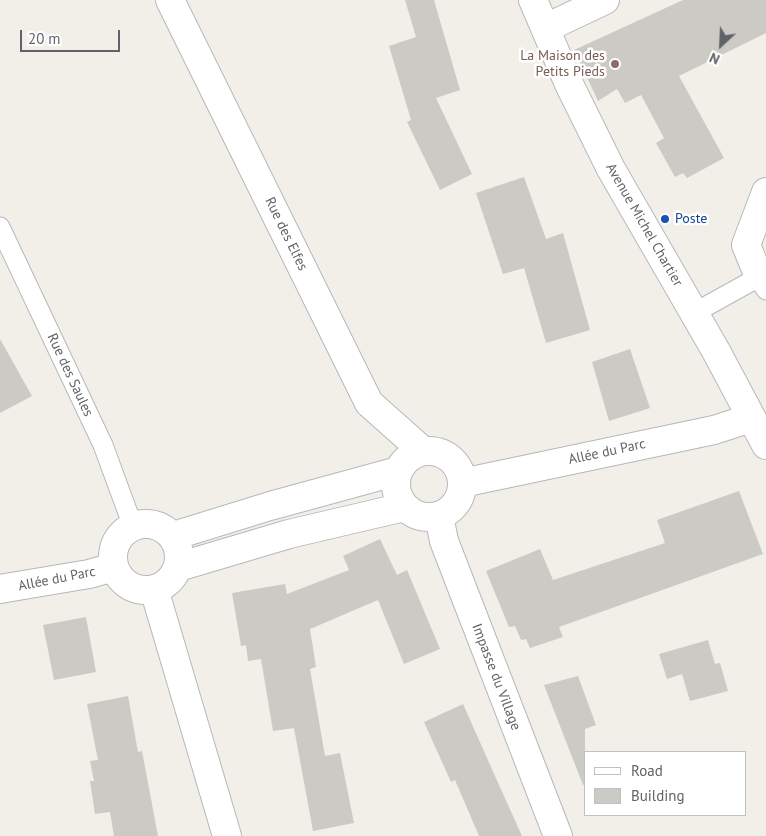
<!DOCTYPE html>
<html>
<head>
<meta charset="utf-8">
<style>
  body { margin:0 }
  #map { position:relative; width:766px; height:836px; overflow:hidden; background:#f1efe8; font-family:"PT Sans",sans-serif }
  canvas { display:block }
  .legend { position:absolute; left:584px; top:751px; width:162px; height:65px; box-sizing:border-box; background:#fff; border:1px solid #bfc1c3; margin:0; padding:6px 9px; list-style:none; font-size:15px; color:#5f6368 }
  .legend li { display:flex; align-items:center; gap:10px; height:25px }
  .legend b { width:25px; border:1px solid #bfc1c3 }
  .north { position:absolute; left:696px; top:20px; width:50px; height:50px; -webkit-text-stroke:4px #fff; paint-order:stroke; rotate:205deg; font-size:14px; font-weight:700; line-height:20px; text-align:center; color:#5f6368 }
  .north::after { content:''; display:block; margin:auto; width:18px; height:22px; background:#5f6368; clip-path:polygon(50% 0,100% 100%,50% 72%,0 100%) }
  .scale { position:absolute; left:20px; top:30px; width:100px; height:22px; box-sizing:border-box; border:2px solid #5f6368; border-top:0; padding-left:6px; font-size:15px; line-height:18px; white-space:nowrap; color:#5f6368; -webkit-text-stroke:4px #fff; paint-order:stroke }
</style>
</head>
<body>
<div id="map">
<canvas width="766" height="836"></canvas>
<ul class="legend">
<li><b style="height:6px;background:#fff"></b>Road</li>
<li><b style="height:14px;background:#cccac5"></b>Building</li>
</ul>
<div class="north">N</div>
<div class="scale">20 m</div>
</div>
<script>
const context = document.querySelector('canvas').getContext('2d');
context.lineJoin = 'round';
function fillPath(path, color) { context.fillStyle = color; context.fill(path, 'evenodd'); }
function trace(path, color, width, dash) { context.strokeStyle = color; context.lineWidth = width; context.lineCap = dash ? 'butt' : 'round'; context.setLineDash(dash || []); context.stroke(path); }
function drawText(font, color, halo, rows, align = 'center') {
  context.font = font + ' "PT Sans",sans-serif'; context.lineWidth = 5; context.setLineDash([]); context.textBaseline = 'middle'; context.strokeStyle = halo; context.fillStyle = color; for (const [text, x, y, turn = 0] of rows) {
    context.save(); context.translate(x, y); context.rotate((+turn || 0) * Math.PI / 180); context.textAlign = isNaN(turn) ? turn : align; if (halo) context.strokeText(text, 0, 0); context.fillText(text, 0, 0); context.restore();
  }
}
fillPath(new Path2D(`
  M 405,0 L 434,0 L 460,90 L 436,98 L 472,174 L 440,190 L 407,122 L 411,120 L 389,46 L 416,37 Z
  M 683,0 L 766,0 L 766,33 L 679,76 L 724,158 L 687,178 L 683,173 L 675,177 L 656,143 L 664,138 L 641,95 L 625,103 L 617,89 L 598,101 L 574,50 Z
  M 524,177 L 546,239 L 563,233 L 590,330 L 546,343 L 524,268 L 503,274 L 476,193 Z
  M 0,339 L 32,396 L 0,413 Z
  M 630,349 L 650,408 L 609,421 L 592,362 Z
  M 739,491 L 763,554 L 559,627 L 563,637 L 530,648 L 526,639 L 521,640 L 515,626 L 509,627 L 486,571 L 540,549 L 553,580 L 665,543 L 657,520 Z
  M 380,539 L 397,575 L 407,570 L 440,649 L 404,664 L 378,600 L 310,629 L 316,667 L 310,669 L 325,756 L 340,753 L 354,823 L 313,831 L 294,728 L 273,731 L 261,659 L 248,661 L 246,645 L 241,646 L 232,593 L 285,584 L 287,594 L 349,570 L 343,556 Z
  M 86,617 L 96,672 L 54,680 L 43,625 Z
  M 708,640 L 715,664 L 720,663 L 728,691 L 690,701 L 682,674 L 667,679 L 659,654 Z
  M 578,676 L 596,725 L 585,729 L 585,784 L 583,785 L 544,685 Z
  M 128,696 L 138,752 L 142,751 L 158,836 L 114,836 L 110,812 L 95,814 L 90,781 L 94,781 L 90,761 L 98,760 L 87,704 Z
  M 463,704 L 495,776 L 522,836 L 479,836 L 455,780 L 451,782 L 424,722 Z`), '#cccac5');
const lane = new Path2D(`
  M 0,227 L 103,445 L 128,513 L 135,525
  M 694,313 L 759,277 L 766,290`);
const street = new Path2D(`
  M 170,0 L 369,403 L 423,451
  M 546,28 L 605,0
  M 759,277 L 746,245 L 766,192
  M396 484a33 33 0 1 1 66 0a33 33 0 1 1-66 0Z
  M 462,483 L 714,430 L 751,418
  M 439,516 L 444,541 L 558,836
  M113 557a33 33 0 1 1 66 0a33 33 0 1 1-66 0Z
  M 173,536 L 270,506 L 398,471
  M 178,567 L 289,534 L 404,507
  M 0,589 L 89,574 L 114,567
  M 154,589 L 227,836`);
const secondary = new Path2D(`
  M 533,0 L 569,84 L 611,169 L 716,351 L 766,445`);
trace(lane, '#b5b8bc', 21);
trace(street, '#b5b8bc', 30);
trace(secondary, '#b6babf', 30);
trace(lane, '#fff', 19);
trace(street, '#fff', 28);
trace(secondary, '#fff', 28);
for (const [x, y, r, color] of [
  [615,64,5,"#8d6e63"],
  [665,219,5,"#1a4fb4"]
]) { const dot = new Path2D(); dot.arc(x, y, r, 0, 2 * Math.PI); context.fillStyle = color; context.fill(dot); trace(dot, '#fff', 2); }
drawText('14px', '#785e54', '#fff', [
  ["La Maison des",605,56],
  ["Petits Pieds",605,72]
], 'right');
drawText('14px', '#164399', '#fff', [
  ["Poste",675,219]
], 'left');
drawText('14px', '#5f6368', '#fff', [
  ["Avenue Michel Chartier",644,225,60],
  ["Rue des Elfes",286,234,64],
  ["Rue des Saules",70,375,65],
  ["Allée du Parc",607,452,-12],
  ["Allée du Parc",57,579,-11],
  ["Impasse du Village",496,677,69]
]);
</script>
</body>
</html>
